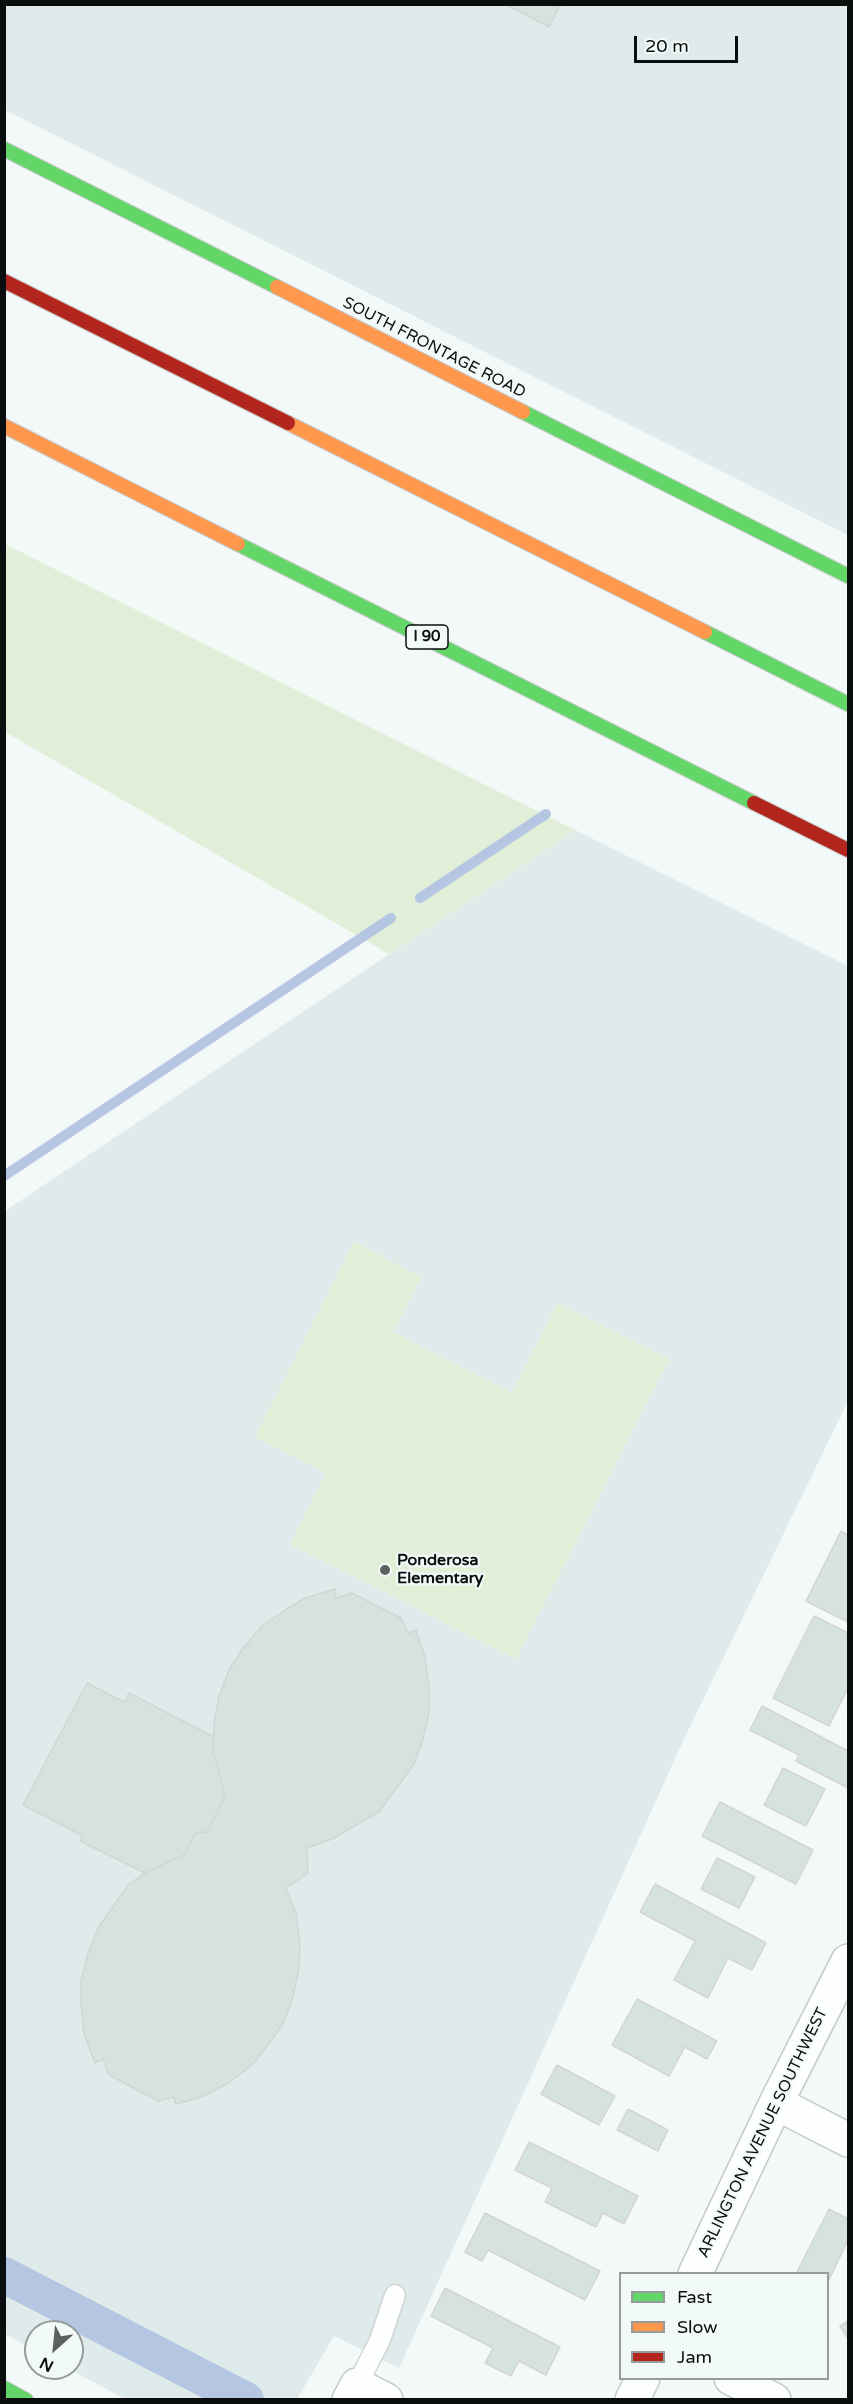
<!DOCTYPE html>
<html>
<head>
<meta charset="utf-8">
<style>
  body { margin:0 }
  #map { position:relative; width:853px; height:2404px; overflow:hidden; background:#f3f8f8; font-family:"Varela Round",sans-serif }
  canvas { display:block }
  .frame { position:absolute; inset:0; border:6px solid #0b0e0e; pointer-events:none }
  .legend { position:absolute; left:619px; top:2272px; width:210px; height:108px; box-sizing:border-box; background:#f2f9f9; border:2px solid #969b9b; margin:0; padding:8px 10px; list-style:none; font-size:18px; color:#0b0e0e }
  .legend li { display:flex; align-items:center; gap:12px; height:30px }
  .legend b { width:30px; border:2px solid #969b9b }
  .north { position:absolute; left:24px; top:2320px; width:60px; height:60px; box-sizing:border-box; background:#f2f9f9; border:2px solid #969b9b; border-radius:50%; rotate:207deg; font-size:16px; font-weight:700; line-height:24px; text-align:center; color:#0b0e0e }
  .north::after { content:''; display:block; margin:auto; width:21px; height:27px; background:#5c6060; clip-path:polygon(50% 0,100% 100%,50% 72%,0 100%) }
  .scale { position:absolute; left:634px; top:36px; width:104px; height:27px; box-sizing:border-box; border:3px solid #0b0e0e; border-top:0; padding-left:8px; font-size:18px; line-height:21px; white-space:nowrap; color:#0b0e0e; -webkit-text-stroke:4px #f2f9f9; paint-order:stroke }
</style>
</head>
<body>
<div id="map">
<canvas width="853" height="2404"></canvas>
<div class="frame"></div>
<ul class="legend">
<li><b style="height:8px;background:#63d668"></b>Fast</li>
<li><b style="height:8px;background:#ff974d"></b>Slow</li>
<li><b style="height:8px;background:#b3261e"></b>Jam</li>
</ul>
<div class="north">N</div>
<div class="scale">20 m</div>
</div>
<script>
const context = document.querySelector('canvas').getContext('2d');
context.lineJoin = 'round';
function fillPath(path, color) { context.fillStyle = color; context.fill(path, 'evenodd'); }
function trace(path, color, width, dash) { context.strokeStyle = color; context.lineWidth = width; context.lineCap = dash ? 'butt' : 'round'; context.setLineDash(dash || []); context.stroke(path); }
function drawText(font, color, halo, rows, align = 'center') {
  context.font = font + ' "Varela Round",sans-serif'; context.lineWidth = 4.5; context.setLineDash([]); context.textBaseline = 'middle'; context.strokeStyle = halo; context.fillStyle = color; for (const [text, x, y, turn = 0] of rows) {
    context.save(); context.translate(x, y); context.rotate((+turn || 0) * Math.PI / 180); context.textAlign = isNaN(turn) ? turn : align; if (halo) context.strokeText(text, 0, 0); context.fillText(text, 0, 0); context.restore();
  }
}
fillPath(new Path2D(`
  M 4,5 L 848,5 L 848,535 L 5,110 Z
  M 575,830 L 848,966 L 848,1401 L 684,1739 L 399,2368 L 334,2336 L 297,2399 L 125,2399 L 67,2368 L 72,2368 L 72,2332 L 36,2332 L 36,2351 L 5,2334 L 5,1211 Z`), '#dfebea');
fillPath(new Path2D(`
  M 4,544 L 5,544 L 575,830 L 389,954 L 5,732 Z
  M 354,1242 L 421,1277 L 393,1332 L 512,1393 L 558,1303 L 669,1359 L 516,1659 L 290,1544 L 326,1473 L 255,1437 Z`), '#e2efd8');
trace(new Path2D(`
  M 420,898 L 546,814
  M 4,1176 L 391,918`), '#b5c6e2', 10);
trace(new Path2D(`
  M 4,2275 L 246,2400`), '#b5c6e2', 36);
const building = new Path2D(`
  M 505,4 L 561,4 L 549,27 Z
  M 841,1531 L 848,1535 L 848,1622 L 806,1601 Z
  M 335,1589 L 336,1598 L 352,1593 L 401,1618 L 408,1633 L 416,1630 L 425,1657 L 429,1686 L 429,1712 L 423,1739 L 414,1764 L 379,1812 L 332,1839 L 307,1848 L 308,1873 L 286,1888 L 296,1913 L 300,1944 L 299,1968 L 293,1997 L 284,2022 L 268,2045 L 252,2065 L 230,2082 L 202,2097 L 176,2104 L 174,2097 L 158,2101 L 109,2075 L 103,2059 L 95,2063 L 84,2034 L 81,2005 L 81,1981 L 88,1953 L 98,1928 L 129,1884 L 145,1873 L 184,1855 L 195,1833 L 207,1832 L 225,1796 L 213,1751 L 214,1724 L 219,1696 L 229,1670 L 243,1648 L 262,1626 L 285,1610 L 305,1598 Z
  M 814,1616 L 848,1633 L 848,1688 L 829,1726 L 773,1698 Z
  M 87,1683 L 124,1702 L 129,1693 L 214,1737 L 213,1751 L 225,1796 L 207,1832 L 195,1833 L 184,1855 L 145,1873 L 80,1841 L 83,1836 L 23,1805 Z
  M 762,1706 L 848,1751 L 848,1788 L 796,1761 L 799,1755 L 750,1730 Z
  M 783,1768 L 825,1789 L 806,1826 L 764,1805 Z
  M 720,1802 L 813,1850 L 796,1884 L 702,1836 Z
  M 717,1858 L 755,1877 L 739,1908 L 701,1889 Z
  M 655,1884 L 766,1943 L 752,1970 L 728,1958 L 708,1998 L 674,1980 L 695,1941 L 640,1912 Z
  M 637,1999 L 717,2041 L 707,2059 L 685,2047 L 669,2076 L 612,2045 Z
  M 557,2065 L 615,2096 L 599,2125 L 541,2094 Z
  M 628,2109 L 668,2130 L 658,2151 L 617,2130 Z
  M 529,2142 L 638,2196 L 624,2224 L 603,2213 L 596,2227 L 545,2202 L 552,2188 L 515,2170 Z
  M 829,2209 L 848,2219 L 848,2240 L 828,2282 L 828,2274 L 796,2274 Z
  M 485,2213 L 600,2271 L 585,2300 L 488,2250 L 482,2261 L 465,2252 Z
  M 445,2288 L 560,2347 L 546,2375 L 519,2361 L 511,2376 L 485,2363 L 493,2348 L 431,2316 Z
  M 848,2321 L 848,2339 L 840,2326 Z`);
fillPath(building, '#d6e2dd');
trace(building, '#d3d5d5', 1.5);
const lane = new Path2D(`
  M 357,2385 L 380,2340 L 395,2295`);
const street = new Path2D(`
  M 776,2103 L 848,2140
  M 695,2274 L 776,2103 L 848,1961
  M 731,2378 L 774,2400
  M 349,2400 L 357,2385 L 386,2400
  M 632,2400 L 643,2378`);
const fast = new Path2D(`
  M 4,149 L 277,287
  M 523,412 L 848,576
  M 238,544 L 754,803
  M 705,632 L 848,704
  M 4,2388 L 26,2400`);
const slow = new Path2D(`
  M 277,287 L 523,412
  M 288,423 L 705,632
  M 4,426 L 238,544`);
const jam = new Path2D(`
  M 4,281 L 288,423
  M 754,803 L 848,850`);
trace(lane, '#c6c9c9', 22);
trace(street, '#c6c9c9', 36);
trace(fast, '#c6c9c9', 16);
trace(slow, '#c6c9c9', 16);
trace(jam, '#c6c9c9', 16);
trace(lane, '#fdfefe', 20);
trace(street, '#fdfefe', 33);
trace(fast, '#63d668', 14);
trace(slow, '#ff974d', 14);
trace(jam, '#b3261e', 14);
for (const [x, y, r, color] of [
  [385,1570,6,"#5c6060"]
]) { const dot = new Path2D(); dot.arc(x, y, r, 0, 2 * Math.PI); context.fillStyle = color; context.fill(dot); trace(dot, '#f2f9f9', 2); }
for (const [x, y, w] of [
  [427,637,42]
]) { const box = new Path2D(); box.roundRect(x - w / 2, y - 12, w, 24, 4.5); context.fillStyle = '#f2f9f9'; context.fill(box); trace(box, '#0b0e0e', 1.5); }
drawText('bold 15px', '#0b0e0e', null, [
  ["I 90",427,637]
]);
drawText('16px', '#0b0e0e', '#f2f9f9', [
  ["SOUTH FRONTAGE ROAD",434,348,27],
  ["ARLINGTON AVENUE SOUTHWEST",763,2133,-64]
]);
drawText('bold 16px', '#0b0e0e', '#f2f9f9', [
  ["Ponderosa",397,1561],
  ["Elementary",397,1579]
], 'left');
</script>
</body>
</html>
